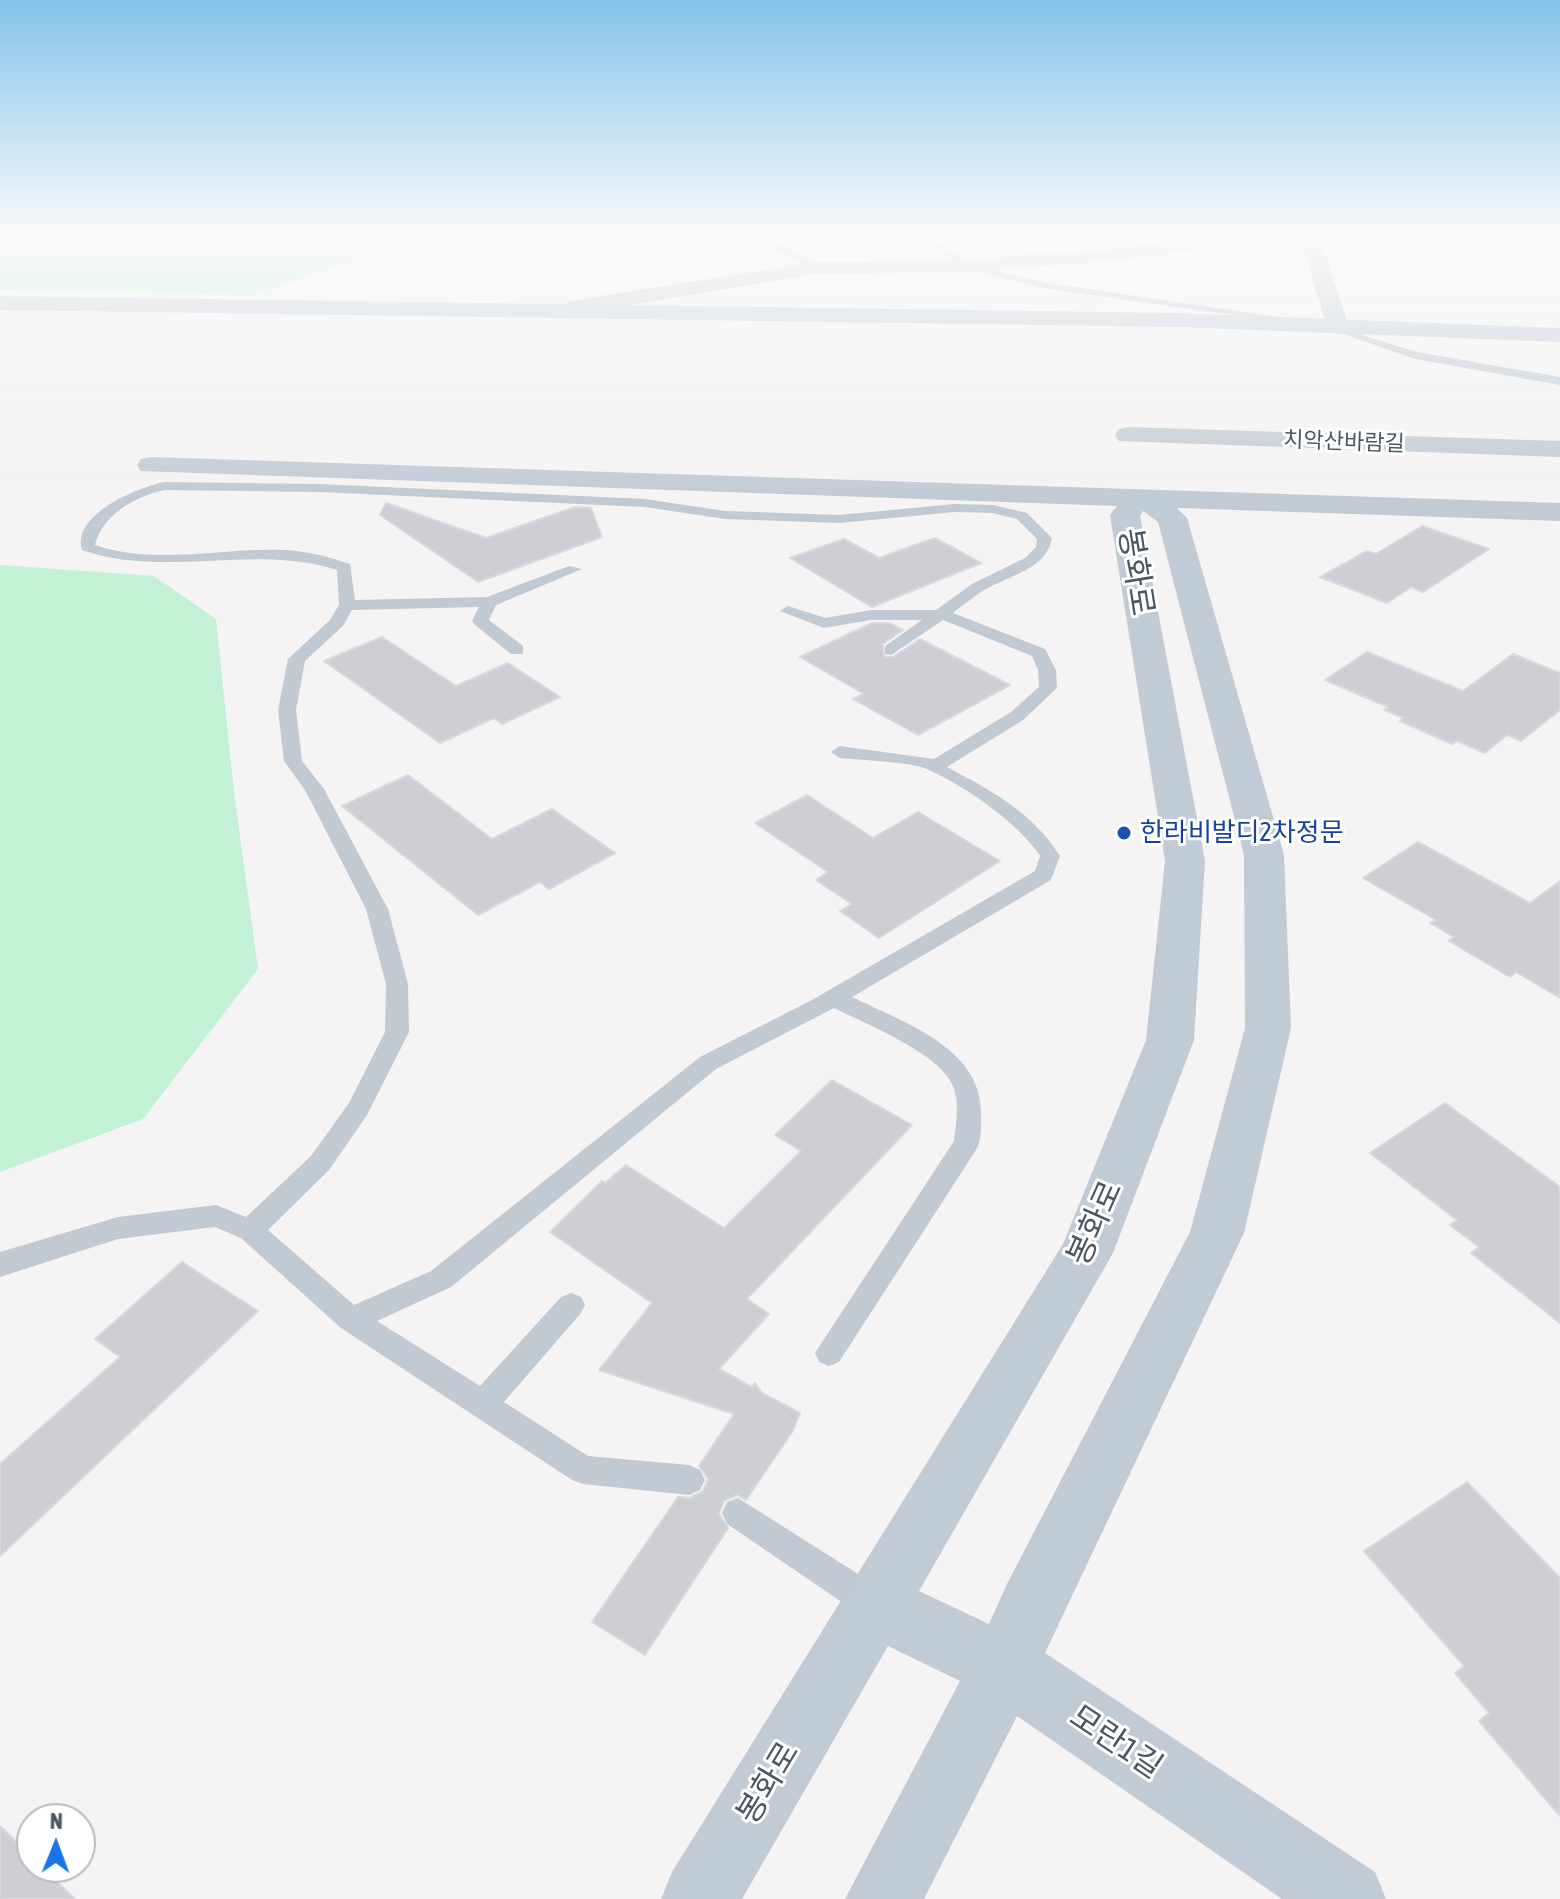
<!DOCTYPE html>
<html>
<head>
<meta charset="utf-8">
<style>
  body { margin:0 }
  #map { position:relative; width:1560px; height:1899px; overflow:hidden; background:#f5f3f3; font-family:"Asap Condensed",sans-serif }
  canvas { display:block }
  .north { position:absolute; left:16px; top:1803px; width:80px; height:80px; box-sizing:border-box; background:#fff; border:2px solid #b7bbc0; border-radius:50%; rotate:1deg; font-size:22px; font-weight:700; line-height:32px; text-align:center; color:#4a5661 }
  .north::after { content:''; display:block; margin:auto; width:28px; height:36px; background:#1a73e8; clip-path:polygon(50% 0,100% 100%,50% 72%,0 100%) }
</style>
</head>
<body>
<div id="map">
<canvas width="1560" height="1899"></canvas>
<div class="north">N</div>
</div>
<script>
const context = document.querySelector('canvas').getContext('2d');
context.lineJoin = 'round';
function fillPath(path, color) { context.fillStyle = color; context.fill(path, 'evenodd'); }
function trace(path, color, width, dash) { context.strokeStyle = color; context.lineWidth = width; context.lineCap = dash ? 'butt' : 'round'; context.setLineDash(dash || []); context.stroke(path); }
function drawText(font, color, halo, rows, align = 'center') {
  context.font = font + ' "Asap Condensed","Noto Sans KR",sans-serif'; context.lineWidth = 6; context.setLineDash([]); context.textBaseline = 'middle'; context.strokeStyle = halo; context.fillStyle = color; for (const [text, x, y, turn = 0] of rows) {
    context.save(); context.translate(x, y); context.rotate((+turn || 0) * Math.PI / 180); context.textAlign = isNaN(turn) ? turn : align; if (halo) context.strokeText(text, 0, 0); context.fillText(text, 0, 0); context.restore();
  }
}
fillPath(new Path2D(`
  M 0,232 L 435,232 L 252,295 L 0,290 Z
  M 0,565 L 154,576 L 216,619 L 234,792 L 258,969 L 143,1119 L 0,1172 Z`), '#c3f1d5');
const building = new Path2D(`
  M 386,503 L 486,538 L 575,507 L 591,508 L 602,537 L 478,582 L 380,515 Z
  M 1422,526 L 1489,549 L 1423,592 L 1411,587 L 1387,603 L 1320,577 L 1367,551 L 1376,554 Z
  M 935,538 L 981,563 L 872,607 L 790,558 L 844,539 L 879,558 Z
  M 872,623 L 889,623 L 903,630 L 883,644 L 884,657 L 893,657 L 920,639 L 1010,685 L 918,735 L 853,699 L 864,694 L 800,657 Z
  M 382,637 L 456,686 L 508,663 L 560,697 L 502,724 L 494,718 L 440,743 L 324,661 Z
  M 1367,652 L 1463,691 L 1513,654 L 1560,673 L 1560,710 L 1521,741 L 1507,735 L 1485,753 L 1457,741 L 1452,744 L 1400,721 L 1404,718 L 1384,710 L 1388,707 L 1325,680 Z
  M 408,775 L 492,839 L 552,809 L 615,853 L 549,889 L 540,882 L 478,915 L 342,806 Z
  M 807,795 L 873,838 L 918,812 L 1000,861 L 879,938 L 840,911 L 852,904 L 816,880 L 828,872 L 755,823 Z
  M 1418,842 L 1530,903 L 1560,881 L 1560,998 L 1516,972 L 1510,977 L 1449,941 L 1454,937 L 1430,923 L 1436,920 L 1363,878 Z
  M 832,1080 L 912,1125 L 747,1299 L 769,1314 L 719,1369 L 752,1387 L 755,1383 L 762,1393 L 800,1413 L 792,1432 L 746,1500 L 737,1495 L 724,1501 L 719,1514 L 728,1528 L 645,1655 L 592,1622 L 678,1497 L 690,1498 L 703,1491 L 708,1479 L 699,1466 L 734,1414 L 599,1370 L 652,1303 L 550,1232 L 602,1181 L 605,1183 L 626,1165 L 724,1228 L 801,1151 L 775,1135 Z
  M 1445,1103 L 1560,1187 L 1560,1323 L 1471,1253 L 1479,1247 L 1450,1225 L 1457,1220 L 1370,1153 Z
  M 182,1262 L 258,1311 L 0,1556 L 0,1464 L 120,1357 L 95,1339 Z
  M 1467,1482 L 1560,1578 L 1560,1816 L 1479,1721 L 1489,1713 L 1455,1673 L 1464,1666 L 1364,1551 Z
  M 0,1826 L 32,1857 L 32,1867 L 42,1867 L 75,1899 L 0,1899 Z`);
fillPath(building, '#cdcfd5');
trace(building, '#d7d9de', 2);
fillPath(new Path2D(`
  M 725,232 C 754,231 799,249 820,268 L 811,270 L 790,257 Z
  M 903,232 L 929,236 L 968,264 L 1048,283 L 1298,320 L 1292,323 L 1048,289 L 960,268 L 923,240 Z
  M 1326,324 L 1417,352 L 1560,377 L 1560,385 L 1415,359 L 1326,328 Z
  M 164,482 L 319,484 L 645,499 L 725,511 L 839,515 L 955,504 L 993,505 L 1027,513 L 1052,538 C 1047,569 1008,576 984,590 C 973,597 963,605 953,613 L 1045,649 L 1056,670 L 1057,688 L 1023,720 L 947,767 C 992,791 1032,812 1060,856 L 1051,880 L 852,997 C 902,1022 982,1047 981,1114 C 981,1126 982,1139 976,1150 L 839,1362 L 829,1366 L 819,1362 L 815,1353 L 954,1141 C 956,1124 960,1103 953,1086 C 941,1054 864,1023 834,1008 L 716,1069 L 451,1287 L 377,1321 L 480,1386 L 561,1297 L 571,1293 L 581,1297 L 585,1305 L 581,1313 L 504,1402 L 588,1456 L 689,1465 L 700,1470 L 705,1480 L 700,1490 L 689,1495 L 583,1484 L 572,1480 L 341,1328 L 241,1238 L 215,1227 L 118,1239 L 0,1277 L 0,1252 L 118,1217 L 216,1205 L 246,1217 L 311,1156 L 349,1103 L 385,1032 L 386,984 L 366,909 L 305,790 L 284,761 L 278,710 L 288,659 L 330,620 L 339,605 L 337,570 C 254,543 166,579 82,550 C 72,514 137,488 164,482 ZM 164,490 L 319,492 L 645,507 L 725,519 L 839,523 L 955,512 L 993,513 L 1017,519 L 1037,539 L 1036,547 L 1025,558 L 972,584 L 936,610 L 871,610 L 825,618 L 788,606 L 780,611 L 824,628 L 871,620 L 922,620 L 885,646 L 885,654 L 891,655 L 943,620 L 1032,656 L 1038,670 L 1039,687 L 1011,712 L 934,759 L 840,746 L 831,752 L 840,758 C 861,760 910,762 927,769 C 963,785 1018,822 1040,856 L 1035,871 L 812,1000 L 700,1057 L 431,1271 L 354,1305 L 268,1230 L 329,1170 L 367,1115 L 409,1032 L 408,984 L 388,909 L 324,789 L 302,761 L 296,710 L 305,661 L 343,626 L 352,610 L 479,607 L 472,621 L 474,624 L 511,654 L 523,654 L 523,646 L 489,620 L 496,605 L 582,569 L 569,566 L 487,597 L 355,600 L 350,564 C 329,557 308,551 284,550 C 221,547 157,566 95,545 C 103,514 135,497 164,490 Z
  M 738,1498 L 885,1591 L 890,1603 L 885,1615 L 873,1620 L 861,1615 L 727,1524 L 722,1513 L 727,1502 Z`), '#c1cad2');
fillPath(new Path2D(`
  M 1235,232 L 1284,232 L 1274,238 L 1122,260 L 964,272 L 815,274 L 570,315 L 559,308 L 570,301 L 815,262 L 964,260 L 1122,248 Z
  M 1298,232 L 1318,232 L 1349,327 L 1346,332 L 1338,334 L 1327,327 Z
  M 1128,427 L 1560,441 L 1560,457 L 1119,441 L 1115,435 L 1119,429 Z`), '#c1cad2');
fillPath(new Path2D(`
  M 0,296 L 1178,313 L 1560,328 L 1560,342 L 1178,327 L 0,310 Z
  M 151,457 L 1560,503 L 1560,521 L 1177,508 L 1187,518 L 1284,855 L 1291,1028 L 1244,1233 L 1045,1653 L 1375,1872 L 1386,1899 L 1282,1899 L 1017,1716 L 924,1899 L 845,1899 L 960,1681 L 888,1646 L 742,1899 L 661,1899 L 672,1872 L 1063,1244 L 1146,1040 L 1165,861 L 1110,515 L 1117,506 L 141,471 L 137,465 L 141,459 ZM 1143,511 L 1158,522 L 1244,855 L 1245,1028 L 1190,1232 L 1007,1584 L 989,1624 L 919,1591 L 1113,1253 L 1194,1040 L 1205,861 L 1140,516 Z`), '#c1cbd6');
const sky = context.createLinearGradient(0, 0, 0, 498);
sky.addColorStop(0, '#85c3ea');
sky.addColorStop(0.47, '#fafafa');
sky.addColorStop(1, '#fafafa00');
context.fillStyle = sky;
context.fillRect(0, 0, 1560, 498);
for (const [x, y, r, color] of [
  [1124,833,8,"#1a4fb4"]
]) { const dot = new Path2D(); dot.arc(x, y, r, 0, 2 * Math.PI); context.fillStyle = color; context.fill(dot); trace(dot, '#fff', 3); }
drawText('22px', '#4a5661', '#fff', [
  ["치악산바람길",1344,442,2]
]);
drawText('26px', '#164399', '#fff', [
  ["한라비발디2차정문",1140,833]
], 'left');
drawText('32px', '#4a5661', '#fff', [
  ["봉화로",1136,572,81],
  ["봉화로",1095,1223,-66],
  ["모란1길",1116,1742,34],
  ["봉화로",768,1783,-59]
]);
</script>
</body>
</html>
